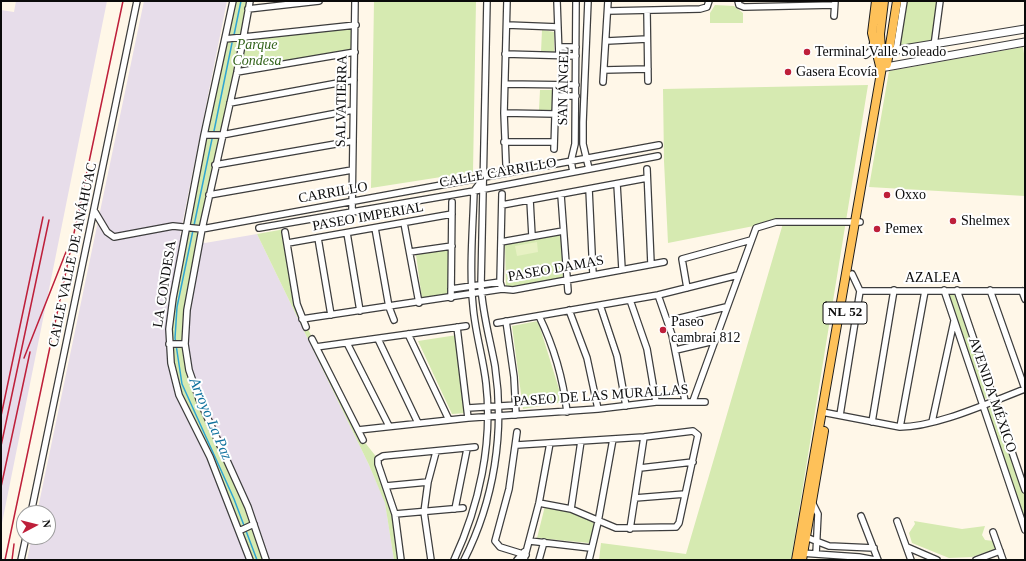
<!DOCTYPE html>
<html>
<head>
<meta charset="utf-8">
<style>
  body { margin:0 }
  #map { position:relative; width:1026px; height:561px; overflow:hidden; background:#fff7e8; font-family:Georgia,serif }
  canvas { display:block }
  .frame { position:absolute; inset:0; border:2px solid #0a0a0a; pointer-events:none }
  .north { position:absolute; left:16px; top:505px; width:40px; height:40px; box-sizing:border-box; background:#fff; border:1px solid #9d9d9d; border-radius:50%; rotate:83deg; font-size:11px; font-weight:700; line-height:16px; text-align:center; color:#0a0a0a }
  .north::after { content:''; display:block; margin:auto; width:14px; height:18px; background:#be1f3a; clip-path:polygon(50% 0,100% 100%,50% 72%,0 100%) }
</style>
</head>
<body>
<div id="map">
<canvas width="1026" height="561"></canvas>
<div class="frame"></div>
<div class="north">N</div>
</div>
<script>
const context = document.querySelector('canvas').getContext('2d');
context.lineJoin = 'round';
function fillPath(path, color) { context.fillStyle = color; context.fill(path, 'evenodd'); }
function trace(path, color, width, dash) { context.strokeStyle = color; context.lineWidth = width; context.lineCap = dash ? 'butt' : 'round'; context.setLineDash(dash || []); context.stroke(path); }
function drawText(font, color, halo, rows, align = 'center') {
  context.font = font + ' Georgia,serif'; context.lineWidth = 4; context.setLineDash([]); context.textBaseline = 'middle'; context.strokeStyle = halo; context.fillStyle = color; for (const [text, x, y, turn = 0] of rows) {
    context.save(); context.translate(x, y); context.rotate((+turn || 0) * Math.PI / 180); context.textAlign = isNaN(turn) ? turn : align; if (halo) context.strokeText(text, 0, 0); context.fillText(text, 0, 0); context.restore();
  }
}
fillPath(new Path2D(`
  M 16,1 L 107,1 L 1,528 L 1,10 L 14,12 Z
  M 144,1 L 227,1 L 180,235 L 205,243 L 257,234 L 369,465 L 385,502 L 394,560 L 27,560 L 32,537 L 48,537 L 48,513 L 37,513 Z`), '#e7ddea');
fillPath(new Path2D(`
  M 233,1 L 250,1 L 243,38 L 356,25 L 355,52 L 237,72 L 187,310 L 185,344 L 189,370 L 235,478 L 266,560 L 250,560 L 239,531 L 174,380 L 170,316 Z
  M 374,1 L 476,1 L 473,172 L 371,188 Z
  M 901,1 L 938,1 L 932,40 L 892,48 Z
  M 715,5 L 734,6 L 743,13 L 743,23 L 710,23 L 710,13 Z
  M 542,30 L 554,32 L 554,52 L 541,52 Z
  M 1023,47 L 1025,60 L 1025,196 L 869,187 L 889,71 Z
  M 868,85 L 791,560 L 599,560 L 601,543 L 686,554 L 784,220 L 668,243 L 664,161 L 663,89 Z
  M 540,90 L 553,90 L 552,110 L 539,110 Z
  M 285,229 L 300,313 L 363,440 L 378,459 L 395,514 L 401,560 L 394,560 L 385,503 L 369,465 L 257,234 Z
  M 561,233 L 563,279 L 506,289 L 505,242 Z
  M 450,248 L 449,296 L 422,299 L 416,255 Z
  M 945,294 L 954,294 L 990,397 L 982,400 Z
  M 538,321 L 563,402 L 523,409 L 512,326 Z
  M 457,335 L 465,413 L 452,414 L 418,341 Z
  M 994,406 L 1025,495 L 1025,524 L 985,410 Z
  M 545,506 L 570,511 L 596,524 L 589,543 L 537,538 Z
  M 914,521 L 962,529 L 985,526 L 982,535 L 985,540 L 994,541 L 998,548 L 972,557 L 949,558 L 912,543 L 909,533 L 915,524 Z`), '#d6eab1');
fillPath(new Path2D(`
  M 537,242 L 538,252 L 517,256 L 515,246 Z`), '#e7f1c3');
trace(new Path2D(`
  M 234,35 L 241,1
  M 214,131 L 232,43
  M 212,139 L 177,307 L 175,338 L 182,384 L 234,499 L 257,560`), '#2fa5d2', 1.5);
const minor = new Path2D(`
  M 233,1 L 204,135 L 173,298 L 169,329 L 171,363 L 179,395 L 210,457 L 250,560
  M 250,1 L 237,72 L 202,229 L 187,310 L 185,344 L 189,370 L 199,399 L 248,507 L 266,560
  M 557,1 L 559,56
  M 588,1 L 583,122 L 583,144 L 589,169
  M 738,1 L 739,5 L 744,7 L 834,5
  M 248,9 L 319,1
  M 608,11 L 700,9 L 707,7 L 709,1
  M 647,11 L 648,81
  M 834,16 L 835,1
  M 507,25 L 558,27
  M 225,39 L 356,25
  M 607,41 L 647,39
  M 559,47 L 576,47
  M 896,51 L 904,1
  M 505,54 L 576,56
  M 866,55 L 871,51 L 873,42
  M 935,58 L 934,46 L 940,1
  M 604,70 L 648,69
  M 237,72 L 355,52
  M 603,82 L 608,1
  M 505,84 L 576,85
  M 556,96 L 576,96
  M 230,103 L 354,80
  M 504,113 L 555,114
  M 204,135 L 222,135 L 353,110
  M 504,142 L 554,142
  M 554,149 L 556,85
  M 506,164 L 504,113 L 507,1
  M 215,165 L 353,141
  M 647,169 L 651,264
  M 573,172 L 571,161 L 575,144 L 576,1
  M 617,184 L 622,269
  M 589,189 L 593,275
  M 502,194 L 500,282 L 502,289
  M 209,195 L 352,170
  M 561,195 L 568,291
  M 530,200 L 532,236
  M 502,205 L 647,178
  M 352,211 L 355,1
  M 95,212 L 107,232 L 114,237 L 173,226 L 202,229 L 659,145
  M 404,223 L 419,303
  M 259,228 L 474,191 L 658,156
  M 375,228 L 389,307 L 394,320
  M 285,232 L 297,304 L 306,327
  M 347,233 L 360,311
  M 318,238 L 331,315
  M 501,242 L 563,231
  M 288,243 L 452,214
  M 410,252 L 452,246
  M 852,274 L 860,291 L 1025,291
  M 687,288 L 682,259 L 751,240
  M 451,289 L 500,282
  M 944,290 L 1025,530
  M 957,290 L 1025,490
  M 990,290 L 1025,389
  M 1022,291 L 1025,299
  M 658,295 L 672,335 L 685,401
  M 451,298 L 452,202
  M 630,300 L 647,349 L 656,402
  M 600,305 L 617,356 L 626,406
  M 569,310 L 587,358 L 598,409
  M 539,316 C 554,347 563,377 567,412
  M 302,319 L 502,289 L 513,290 L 664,262
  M 506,321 L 514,377 L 516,415
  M 668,321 L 726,307
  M 497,323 L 658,295 L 738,275
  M 457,327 L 468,418
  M 408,334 L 449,420
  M 312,339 L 363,440
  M 378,339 L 418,423
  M 347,343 L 389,426
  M 169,344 L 185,344
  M 316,347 L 466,326
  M 676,350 L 714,341
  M 693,401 L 756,228 L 776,222 L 860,222
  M 468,408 L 516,405
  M 822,412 L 900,427 C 937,427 990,402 1025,389
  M 840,415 L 860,291
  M 872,422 L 894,290
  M 932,422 L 954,321
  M 900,427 L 925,291
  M 358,430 L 468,418 L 598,409 L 656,402 L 705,402
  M 517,432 L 509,489 L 495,541 L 500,547 L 526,555
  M 517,445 L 644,437 L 693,431 L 698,435 L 679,523 L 676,527 L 616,528 L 571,509 L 539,503
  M 640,468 L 693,462
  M 386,486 L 428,482
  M 635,498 L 685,494
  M 812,502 L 818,514 L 816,554
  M 455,509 L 467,449
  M 571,509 L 581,441
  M 31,513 L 137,1
  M 395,514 L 463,508
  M 861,516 L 878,560
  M 897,521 L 911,560
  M 630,529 L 644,437
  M 239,531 L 254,524
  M 993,532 L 1003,560
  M 803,536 L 829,546 L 874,548
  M 530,541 L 590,548
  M 907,547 L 937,560
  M 801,553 L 859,557 L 875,560
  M 21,560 L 26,537
  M 401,560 L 395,514 L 378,464 L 378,459 L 383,456 L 475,447
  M 431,560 L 424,512 L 428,482 L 436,452
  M 454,560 C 479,506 493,443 486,383 C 483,357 475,332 473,306 C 469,268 473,228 474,191 L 483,179
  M 464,560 C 494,501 505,432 495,366 C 490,339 482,312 481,285 L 487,1
  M 517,560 L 524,552
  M 524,560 L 539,503 L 550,443
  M 539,560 L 544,542
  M 589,560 L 598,522 L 613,439
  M 976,560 L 1000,551`);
const tertiary = new Path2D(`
  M 885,52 L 1025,29
  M 886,67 L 1025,42`);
const primary = new Path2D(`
  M 876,1 L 872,33 L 880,66
  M 887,64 L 897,1
  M 796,560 L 882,67 L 880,34 L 884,1
  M 802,560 L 824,431`);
trace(minor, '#3d3d3d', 8);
trace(tertiary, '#3d3d3d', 9);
trace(primary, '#1b1b1b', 10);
trace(minor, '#fff', 5.5);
trace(tertiary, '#fff', 7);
trace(primary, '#fec159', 8);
trace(new Path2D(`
  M 24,358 L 66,252
  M 1,416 L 43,217
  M 1,446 L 49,220
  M 1,487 L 30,352
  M 5,560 L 123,1
  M 12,560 L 14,544`), '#be1f3a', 1.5);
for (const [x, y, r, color] of [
  [807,52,4,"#be1f3a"],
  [788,72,4,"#be1f3a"],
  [887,195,4,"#be1f3a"],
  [953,221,4,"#be1f3a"],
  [877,229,4,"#be1f3a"],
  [663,330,4,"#be1f3a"]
]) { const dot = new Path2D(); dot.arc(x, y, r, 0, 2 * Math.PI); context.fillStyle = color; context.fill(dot); trace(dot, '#fff', 1.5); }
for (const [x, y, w] of [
  [845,313,44]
]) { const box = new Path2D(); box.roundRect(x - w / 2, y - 11, w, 22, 3); context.fillStyle = '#fff'; context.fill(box); trace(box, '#0a0a0a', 1); }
drawText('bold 13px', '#0a0a0a', null, [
  ["NL 52",845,313]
]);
drawText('italic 14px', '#32631a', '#fff', [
  ["Parque",257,45],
  ["Condesa",257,61]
]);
drawText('14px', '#0a0a0a', '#fff', [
  ["Terminal Valle Soleado",815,52],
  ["Gasera Ecovía",796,72],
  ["Oxxo",895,195],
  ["Shelmex",961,221],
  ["Pemex",885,229],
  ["Paseo",671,322],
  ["cambrai 812",671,338]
], 'left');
drawText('14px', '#0a0a0a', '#fff', [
  ["SAN ÁNGEL",564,86,-89],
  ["SALVATIERRA",342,101,-89],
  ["CALLE CARRILLO",498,173,-10],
  ["CARRILLO",333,193,-10],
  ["PASEO IMPERIAL",368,217,-10],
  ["CALLE VALLE DE ANÁHUAC",73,255,-78],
  ["PASEO DAMAS",556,269,-10],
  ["AZALEA",933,278],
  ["LA CONDESA",165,284,-81],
  ["AVENIDA MÉXICO",992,395,71],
  ["PASEO DE LAS MURALLAS",601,396,-4]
]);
drawText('italic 15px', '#11739f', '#fff', [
  ["Arroyo La Paz",210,419,67]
]);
</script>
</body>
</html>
